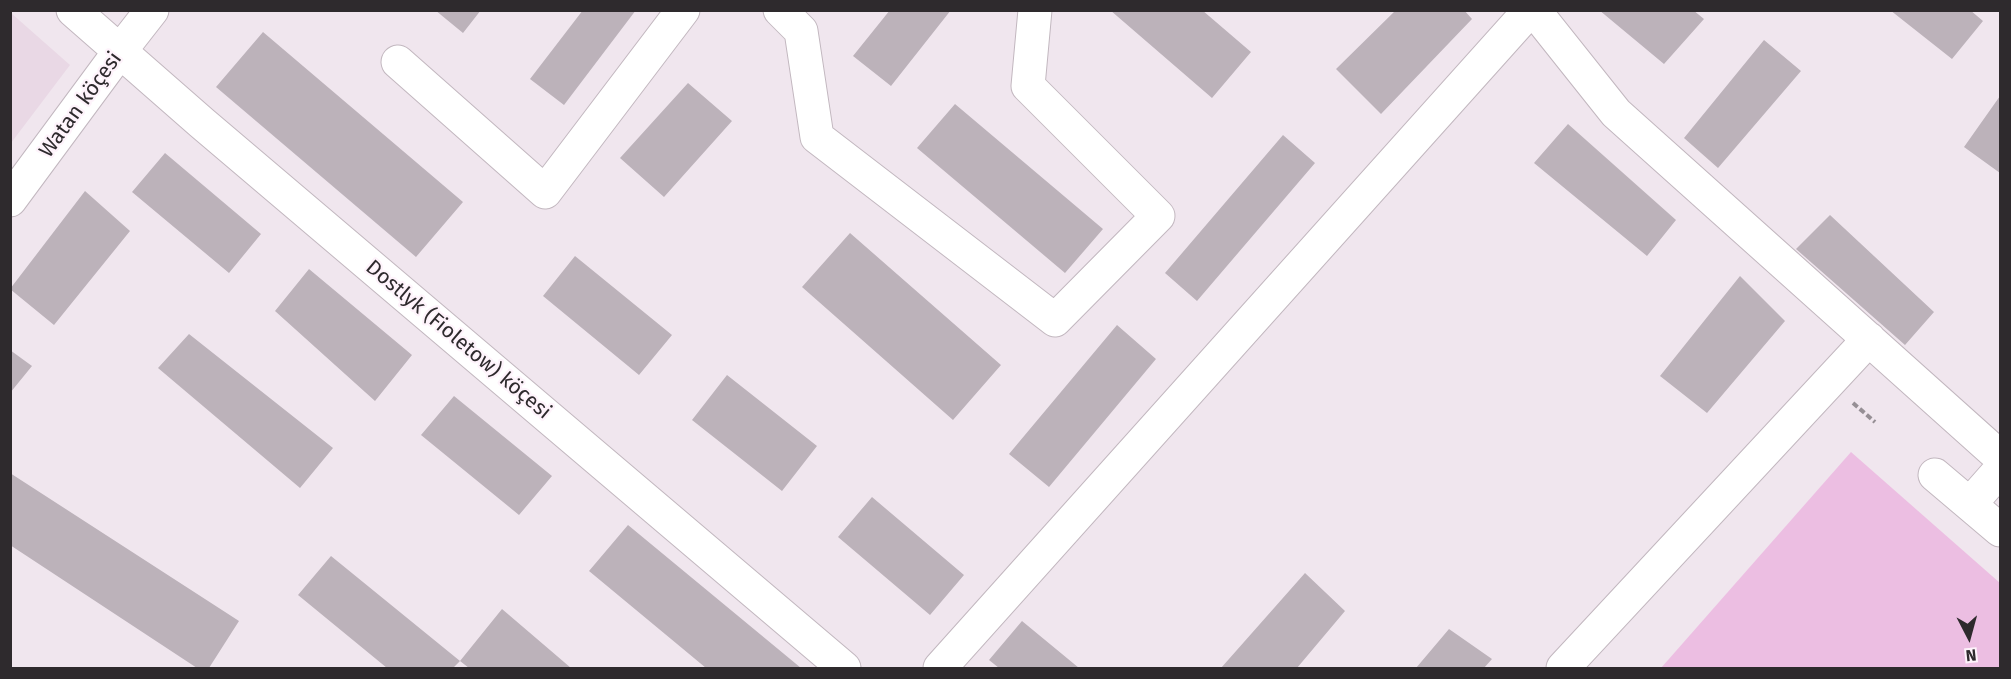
<!DOCTYPE html>
<html>
<head>
<meta charset="utf-8">
<style>
  body { margin:0 }
  #map { position:relative; width:2011px; height:679px; overflow:hidden; background:#f0e6ee; font-family:"Fira Sans",sans-serif }
  canvas { display:block }
  .frame { position:absolute; inset:0; border:12px solid #2e2a2d; pointer-events:none }
  .north { position:absolute; left:1939px; top:607px; width:60px; height:60px; -webkit-text-stroke:4px #fef3fb; paint-order:stroke; rotate:174deg; font-size:16px; font-weight:700; line-height:24px; text-align:center; color:#2e2a2d }
  .north::after { content:''; display:block; margin:auto; width:21px; height:27px; background:#2e2a2d; clip-path:polygon(50% 0,100% 100%,50% 72%,0 100%) }
</style>
</head>
<body>
<div id="map">
<canvas width="2011" height="679"></canvas>
<div class="frame"></div>
<div class="north">N</div>
</div>
<script>
const context = document.querySelector('canvas').getContext('2d');
context.lineJoin = 'round';
function fillPath(path, color) { context.fillStyle = color; context.fill(path, 'evenodd'); }
function trace(path, color, width, dash) { context.strokeStyle = color; context.lineWidth = width; context.lineCap = dash ? 'butt' : 'round'; context.setLineDash(dash || []); context.stroke(path); }
function drawText(font, color, halo, rows, align = 'center') {
  context.font = font + ' "Fira Sans",sans-serif'; context.lineWidth = 4.5; context.setLineDash([]); context.textBaseline = 'middle'; context.strokeStyle = halo; context.fillStyle = color; for (const [text, x, y, turn = 0] of rows) {
    context.save(); context.translate(x, y); context.rotate((+turn || 0) * Math.PI / 180); context.textAlign = isNaN(turn) ? turn : align; if (halo) context.strokeText(text, 0, 0); context.fillText(text, 0, 0); context.restore();
  }
}
fillPath(new Path2D(`
  M 11,13 L 70,65 L 11,143 Z`), '#e9d8e5');
fillPath(new Path2D(`
  M 1851,452 L 2000,583 L 2000,668 L 1661,668 Z`), '#ecbee2');
fillPath(new Path2D(`
  M 435,10 L 481,10 L 463,33 Z
  M 583,10 L 636,10 L 564,105 L 530,79 Z
  M 890,10 L 951,10 L 891,86 L 853,56 Z
  M 1110,10 L 1202,10 L 1251,52 L 1212,98 Z
  M 1396,10 L 1464,10 L 1472,19 L 1381,114 L 1336,69 Z
  M 1599,10 L 1693,10 L 1704,19 L 1664,64 Z
  M 1890,10 L 1970,10 L 1983,21 L 1952,59 Z
  M 263,32 L 463,202 L 416,257 L 216,87 Z
  M 1764,40 L 1801,71 L 1718,168 L 1684,138 Z
  M 688,83 L 732,121 L 664,197 L 620,158 Z
  M 2000,96 L 2000,173 L 1964,147 Z
  M 955,104 L 1103,229 L 1065,273 L 917,148 Z
  M 1568,124 L 1676,220 L 1647,256 L 1534,163 Z
  M 1283,135 L 1315,163 L 1197,301 L 1165,273 Z
  M 165,153 L 261,234 L 229,273 L 132,192 Z
  M 85,191 L 130,231 L 54,325 L 10,289 Z
  M 1830,215 L 1934,312 L 1905,345 L 1796,249 Z
  M 850,233 L 1001,365 L 953,420 L 802,287 Z
  M 575,256 L 672,335 L 639,375 L 543,296 Z
  M 309,269 L 412,355 L 375,401 L 275,311 Z
  M 1740,276 L 1785,321 L 1707,413 L 1660,376 Z
  M 1117,325 L 1156,359 L 1049,487 L 1009,454 Z
  M 189,334 L 333,448 L 300,488 L 158,368 Z
  M 10,350 L 32,366 L 10,393 Z
  M 727,375 L 817,446 L 782,491 L 692,420 Z
  M 454,396 L 552,476 L 519,515 L 421,435 Z
  M 10,473 L 239,621 L 209,668 L 197,668 L 10,545 Z
  M 872,497 L 964,575 L 930,615 L 838,537 Z
  M 628,525 L 801,668 L 706,668 L 589,571 Z
  M 331,556 L 460,661 L 453,668 L 387,668 L 298,595 Z
  M 1305,573 L 1345,611 L 1297,668 L 1221,668 Z
  M 502,609 L 571,668 L 469,668 L 460,661 Z
  M 1022,621 L 1079,668 L 999,668 L 989,660 Z
  M 1449,629 L 1492,659 L 1484,668 L 1416,668 Z`), '#bcb2ba');
const minor = new Path2D(`
  M 73,10 L 202,123 L 844,668
  M 780,10 L 801,31 L 817,137 L 1055,320 L 1158,216 L 1028,86 L 1035,10
  M 1534,10 L 1616,113 L 2000,457
  M 398,62 L 545,192 L 683,10
  M 10,200 L 120,51 L 152,10
  M 1935,475 L 2000,530
  M 1970,504 L 2000,470
  M 940,668 L 1530,10
  M 1563,668 L 1869,339`);
trace(minor, '#c2b7bf', 35);
trace(new Path2D(`
  M 1853,403 L 1875,422`), '#968f95', 4, [6, 3]);
trace(minor, '#fff', 33);
drawText('21px', '#2e2a2d', '#fef3fb', [
  ["Watan köçesi",81,105,-54],
  ["Dostlyk (Fioletow) köçesi",458,340,40]
]);
</script>
</body>
</html>
